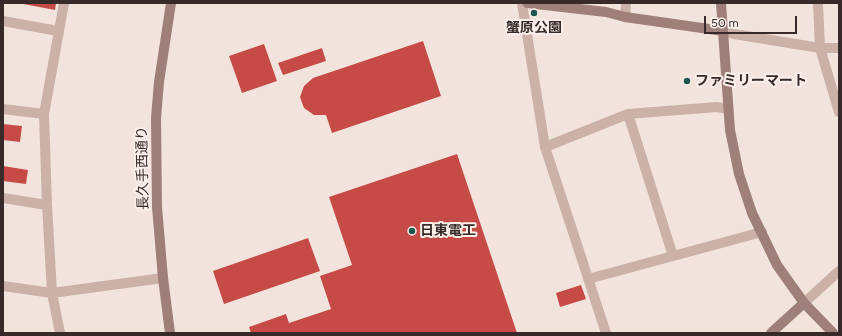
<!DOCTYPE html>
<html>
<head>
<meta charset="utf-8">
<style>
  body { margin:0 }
  #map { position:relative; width:842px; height:336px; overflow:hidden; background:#f2e4dd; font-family:Figtree,sans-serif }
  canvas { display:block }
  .frame { position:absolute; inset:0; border:4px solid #372a28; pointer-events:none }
  .scale { position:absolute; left:704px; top:16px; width:93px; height:18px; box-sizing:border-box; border:2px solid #372a28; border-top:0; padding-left:5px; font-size:12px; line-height:14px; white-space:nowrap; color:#372a28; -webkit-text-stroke:3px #faefe9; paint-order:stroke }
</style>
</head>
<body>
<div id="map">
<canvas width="842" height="336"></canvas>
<div class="frame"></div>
<div class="scale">50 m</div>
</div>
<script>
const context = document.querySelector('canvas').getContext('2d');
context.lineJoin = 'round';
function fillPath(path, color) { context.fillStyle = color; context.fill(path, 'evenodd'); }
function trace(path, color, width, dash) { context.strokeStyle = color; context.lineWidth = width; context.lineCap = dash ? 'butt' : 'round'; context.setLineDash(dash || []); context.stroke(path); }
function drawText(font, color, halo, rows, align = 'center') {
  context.font = font + ' Figtree,"Noto Sans JP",sans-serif'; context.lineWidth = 4; context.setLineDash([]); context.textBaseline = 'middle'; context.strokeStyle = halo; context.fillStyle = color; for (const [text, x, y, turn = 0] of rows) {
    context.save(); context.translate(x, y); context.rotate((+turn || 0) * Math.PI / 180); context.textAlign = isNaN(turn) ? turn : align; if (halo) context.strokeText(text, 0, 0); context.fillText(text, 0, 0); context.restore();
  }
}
fillPath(new Path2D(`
  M 18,3 L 56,3 L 55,10 Z
  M 423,41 L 441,96 L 332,133 L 326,115 L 314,115 L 304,108 L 300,97 L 304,86 L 313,78 Z
  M 264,44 L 277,81 L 242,93 L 229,56 Z
  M 322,48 L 326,61 L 283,75 L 278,63 Z
  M 3,124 L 22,126 L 20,142 L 3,140 Z
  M 457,154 L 517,333 L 251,333 L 249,327 L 286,314 L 289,323 L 331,309 L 320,276 L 352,265 L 329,197 Z
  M 3,166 L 28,170 L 26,184 L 3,181 Z
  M 308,238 L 320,271 L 224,304 L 213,271 Z
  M 581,285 L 586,299 L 560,307 L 556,293 Z`), '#c64b47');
trace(new Path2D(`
  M 64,3 L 44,114 L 47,205 L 52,293 L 163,278
  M 522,3 L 545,147 L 606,333
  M 818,3 L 820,48 L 839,112
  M 625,17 L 626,3
  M 3,21 L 58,31
  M 723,31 L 734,34 L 820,48 L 839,48
  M 3,109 L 44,114
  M 628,114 L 673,256
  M 545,147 L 628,114 L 717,107 L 728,109
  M 3,198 L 47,205
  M 588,279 L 762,232
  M 3,286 L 52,293 L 60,333
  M 804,303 L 839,271`), '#cbb1a8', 10);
trace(new Path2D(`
  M 527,3 L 606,12 L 625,17 L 723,31
  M 721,3 L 730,130 L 739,174 L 752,213 L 777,265 L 804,303 L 833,333
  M 170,333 L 163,278 L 157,207 L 156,118 L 159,82 L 171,3
  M 771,333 L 804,303`), '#9e7f7a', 10);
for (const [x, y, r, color] of [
  [534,13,4,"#1e5951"],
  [687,81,4,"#1e5951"],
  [412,231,4,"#1e5951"]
]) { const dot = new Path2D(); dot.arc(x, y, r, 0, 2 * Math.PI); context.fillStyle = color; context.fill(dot); trace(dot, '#faefe9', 1.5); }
drawText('bold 14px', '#372a28', '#faefe9', [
  ["蟹原公園",534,28,"center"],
  ["ファミリーマート",695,81],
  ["日東電工",420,231]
], 'left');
drawText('14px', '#372a28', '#faefe9', [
  ["長久手西通り",143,168,-91]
]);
</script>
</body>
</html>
